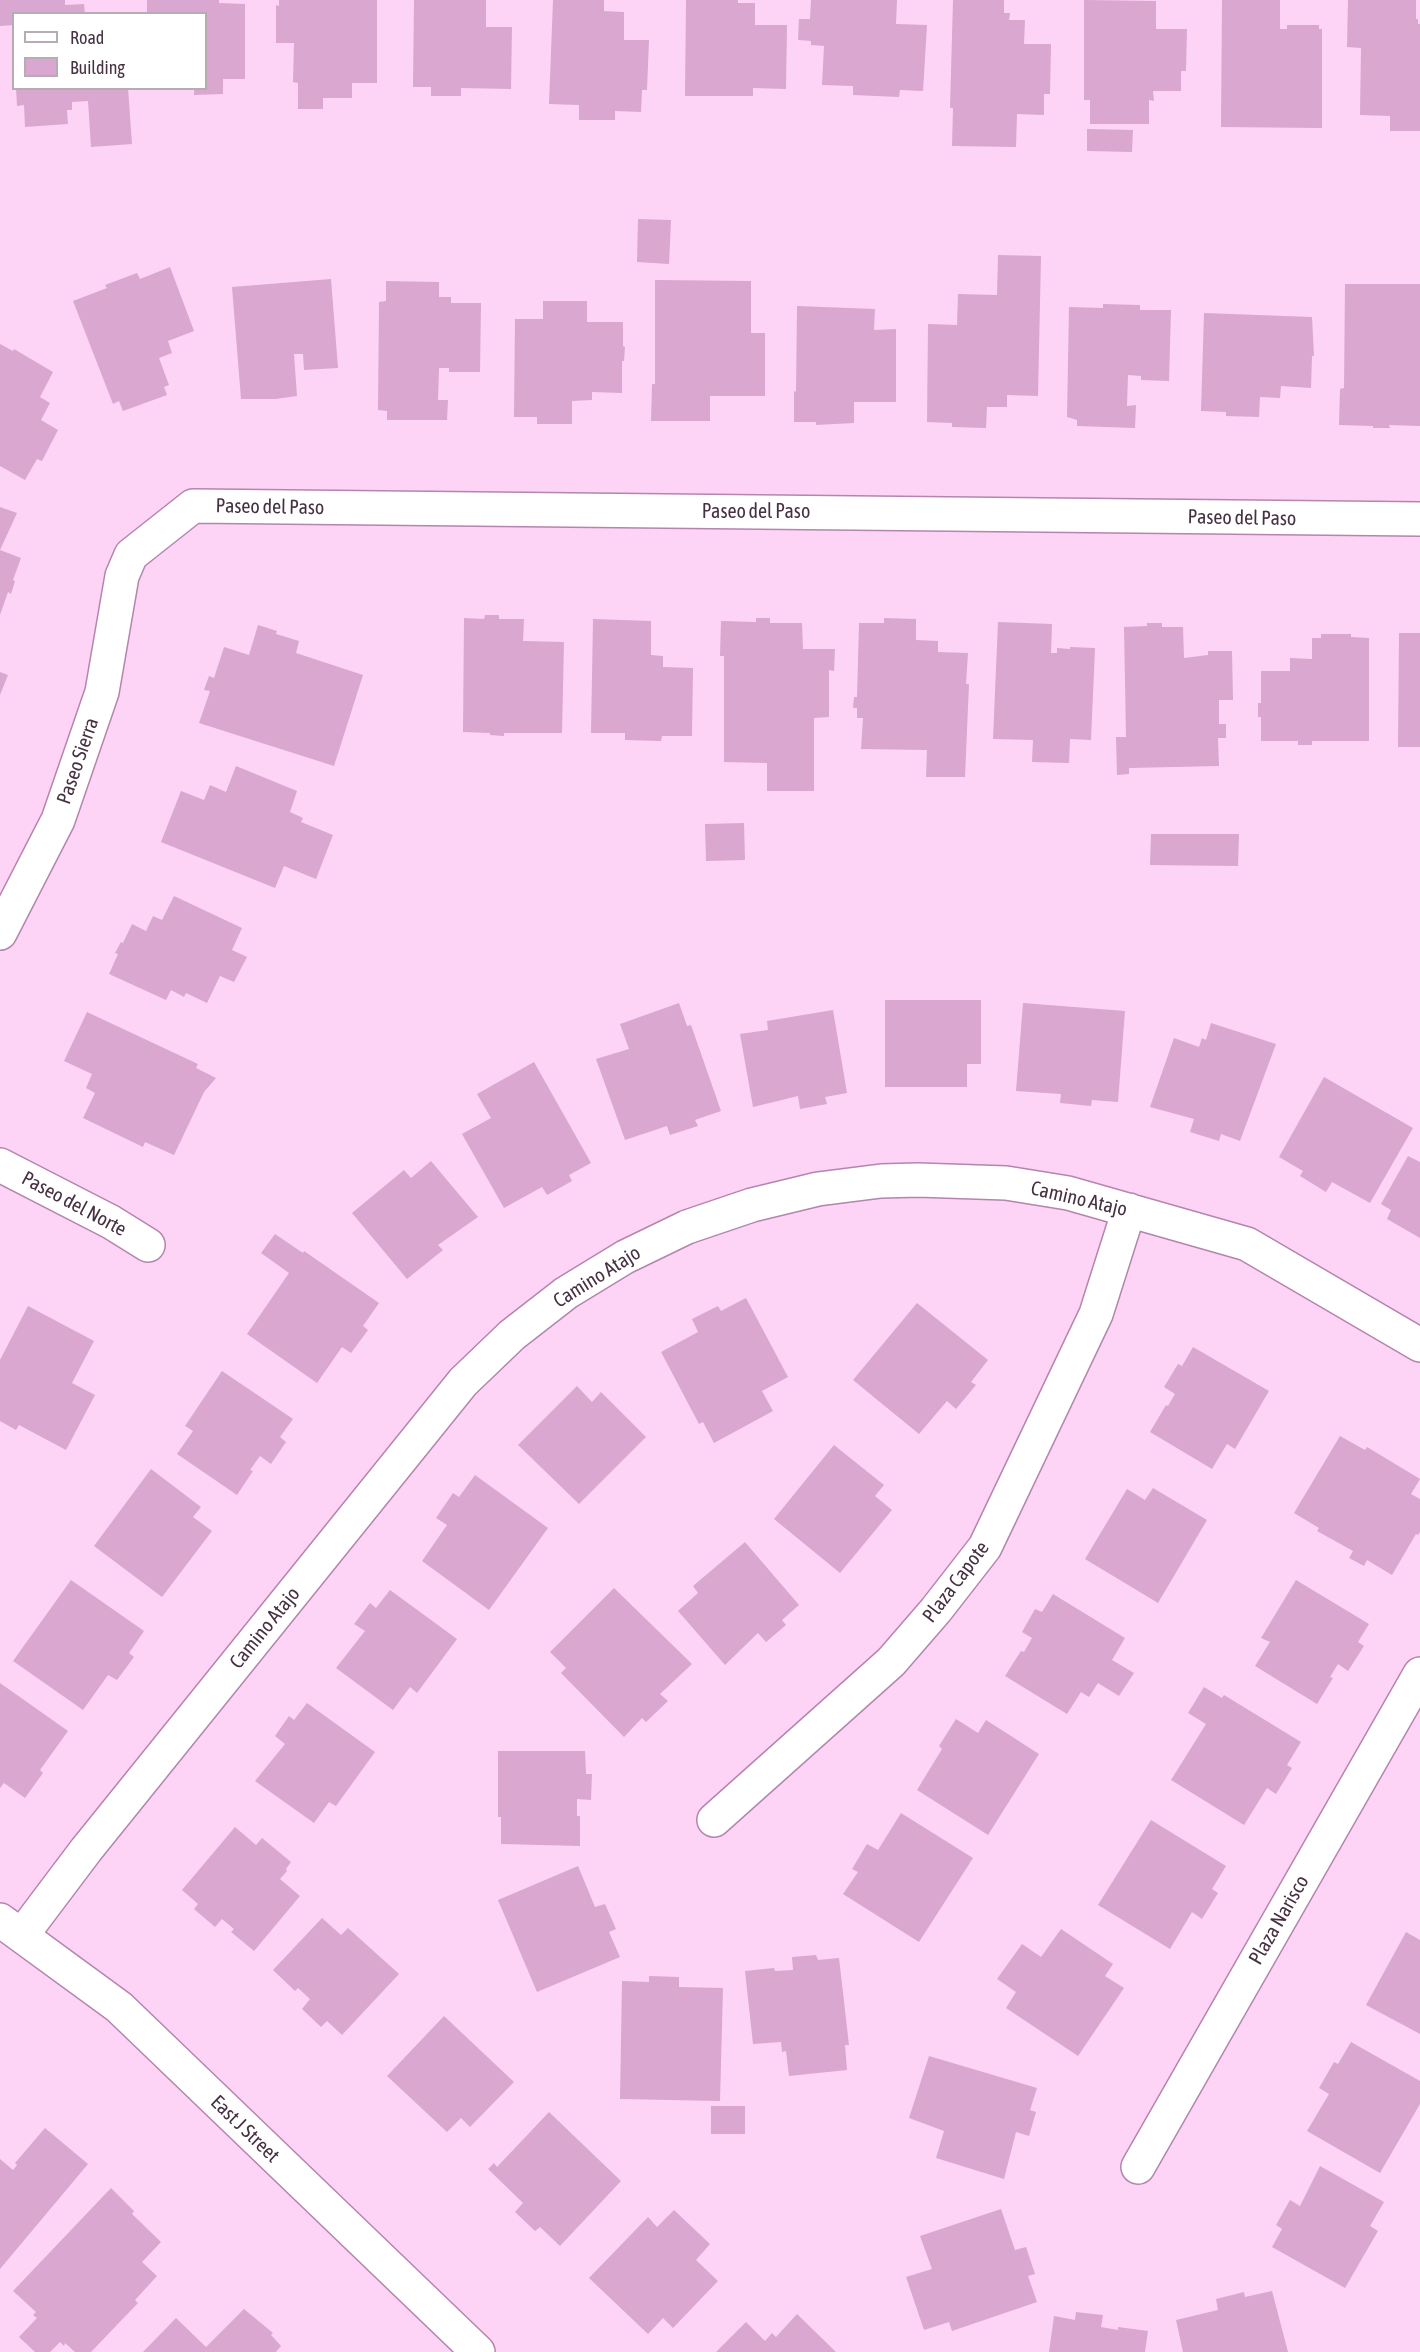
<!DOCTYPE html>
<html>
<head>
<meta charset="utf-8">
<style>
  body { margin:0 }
  #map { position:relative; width:1420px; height:2352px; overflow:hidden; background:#fdd4f5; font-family:"Asap Condensed",sans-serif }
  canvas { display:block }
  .legend { position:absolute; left:12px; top:12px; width:195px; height:78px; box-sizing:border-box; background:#fff; border:2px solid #b5adb3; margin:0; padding:8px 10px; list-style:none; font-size:18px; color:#463142 }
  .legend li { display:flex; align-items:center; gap:12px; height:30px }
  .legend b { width:30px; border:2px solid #b5adb3 }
</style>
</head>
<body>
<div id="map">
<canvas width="1420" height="2352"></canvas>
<ul class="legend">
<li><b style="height:8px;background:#fff"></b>Road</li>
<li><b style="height:16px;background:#d9a7d0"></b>Building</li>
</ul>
</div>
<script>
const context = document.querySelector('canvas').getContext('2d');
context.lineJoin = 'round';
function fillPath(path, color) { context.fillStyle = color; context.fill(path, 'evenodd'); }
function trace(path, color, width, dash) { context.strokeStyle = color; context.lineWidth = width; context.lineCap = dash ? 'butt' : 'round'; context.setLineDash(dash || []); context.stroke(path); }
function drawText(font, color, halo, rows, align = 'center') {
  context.font = font + ' "Asap Condensed",sans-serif'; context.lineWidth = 6; context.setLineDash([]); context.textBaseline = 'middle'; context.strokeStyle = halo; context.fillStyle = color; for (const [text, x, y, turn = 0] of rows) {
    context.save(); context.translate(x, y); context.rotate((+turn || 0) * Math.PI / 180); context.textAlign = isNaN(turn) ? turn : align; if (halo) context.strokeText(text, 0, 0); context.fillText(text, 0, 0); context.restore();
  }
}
fillPath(new Path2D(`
  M 0,0 L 65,0 L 65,5 L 84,4 L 85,14 L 14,14 L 14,25 L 0,26 Z
  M 147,0 L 219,0 L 219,3 L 245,4 L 245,79 L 223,79 L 223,94 L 194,95 L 194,88 L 206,88 L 206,14 L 147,14 Z
  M 279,0 L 377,0 L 377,83 L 352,83 L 352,98 L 323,98 L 323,109 L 298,109 L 298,83 L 293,82 L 294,43 L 276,43 L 276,5 L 279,6 Z
  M 414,0 L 486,0 L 486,27 L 512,27 L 511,89 L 461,88 L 461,96 L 431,96 L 431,87 L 413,87 Z
  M 553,0 L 604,0 L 604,11 L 624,12 L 624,40 L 649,40 L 647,90 L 642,90 L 641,112 L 615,111 L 615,120 L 579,120 L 579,105 L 549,104 Z
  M 686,0 L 738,0 L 738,3 L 755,3 L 755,25 L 787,25 L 786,89 L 753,88 L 753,96 L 685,96 Z
  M 811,0 L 897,0 L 896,24 L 927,25 L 923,91 L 900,90 L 899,97 L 853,95 L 853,86 L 822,85 L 824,46 L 811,45 L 811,41 L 798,40 L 799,19 L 810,19 Z
  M 953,0 L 1004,0 L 1004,13 L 1010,13 L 1009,20 L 1025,20 L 1024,44 L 1051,44 L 1050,94 L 1044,94 L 1044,115 L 1017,114 L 1016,147 L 952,146 L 953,108 L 950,108 Z
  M 1084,0 L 1156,1 L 1156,29 L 1187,29 L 1186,71 L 1181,71 L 1181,91 L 1153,91 L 1154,101 L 1149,100 L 1149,124 L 1090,124 L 1090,100 L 1084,100 Z
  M 1222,0 L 1280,0 L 1280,29 L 1287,29 L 1287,25 L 1319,25 L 1319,29 L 1322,29 L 1322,128 L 1221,127 Z
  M 1348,0 L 1416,0 L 1416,19 L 1418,19 L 1418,24 L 1420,24 L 1420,131 L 1390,131 L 1390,116 L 1360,115 L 1361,48 L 1347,47 Z
  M 16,88 L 128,88 L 132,144 L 91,147 L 88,101 L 72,102 L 72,110 L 67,110 L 68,124 L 25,127 L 24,105 L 17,106 Z
  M 1087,129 L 1133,130 L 1132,152 L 1087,151 Z
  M 638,219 L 671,220 L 669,264 L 637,262 Z
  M 998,255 L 1041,256 L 1038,396 L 1007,395 L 1007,407 L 987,407 L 986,428 L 952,427 L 952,423 L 927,422 L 928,324 L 957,325 L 958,294 L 997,295 Z
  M 170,267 L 194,331 L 168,341 L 172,353 L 159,358 L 169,385 L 164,387 L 167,395 L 123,411 L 119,401 L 113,404 L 73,301 L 107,288 L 105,285 L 137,273 L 140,279 Z
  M 331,279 L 338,368 L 304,370 L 303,354 L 294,354 L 297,396 L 276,399 L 241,399 L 232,287 Z
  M 655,280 L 751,281 L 751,333 L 765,333 L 765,396 L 710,396 L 710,421 L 651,421 L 652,384 L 655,384 Z
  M 386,281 L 439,282 L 439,297 L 451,297 L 451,303 L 481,303 L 480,372 L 449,372 L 449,368 L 439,368 L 438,400 L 448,400 L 447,420 L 387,420 L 387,411 L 378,410 L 379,302 L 386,301 Z
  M 1345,284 L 1420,284 L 1420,426 L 1389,425 L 1390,428 L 1373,428 L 1373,426 L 1339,425 L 1340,389 L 1344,388 Z
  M 543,301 L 587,301 L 587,322 L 623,322 L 623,346 L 625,347 L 624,361 L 622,361 L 622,393 L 592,392 L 592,400 L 572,401 L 572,424 L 537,424 L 537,417 L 514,417 L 515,319 L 543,319 Z
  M 1103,304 L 1140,305 L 1140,310 L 1171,310 L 1169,381 L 1141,380 L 1141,376 L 1128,375 L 1127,406 L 1136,405 L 1135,428 L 1077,426 L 1077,420 L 1067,417 L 1069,307 L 1103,308 Z
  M 797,306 L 875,309 L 874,330 L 896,329 L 896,402 L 854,402 L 854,423 L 816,425 L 816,422 L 794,422 L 794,391 L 796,392 Z
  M 1204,313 L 1312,317 L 1314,356 L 1312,356 L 1311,388 L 1281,386 L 1280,398 L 1260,397 L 1259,417 L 1226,416 L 1226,412 L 1201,411 Z
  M 0,344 L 13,351 L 14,349 L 53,372 L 40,397 L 50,403 L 41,420 L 58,430 L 42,461 L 37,459 L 25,480 L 0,466 Z
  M 0,507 L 17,513 L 0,550 Z
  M 0,550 L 21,558 L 13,580 L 15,581 L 11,594 L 8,592 L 0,615 Z
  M 485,615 L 499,615 L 499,619 L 524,619 L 523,641 L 564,642 L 562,733 L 504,733 L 504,736 L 490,735 L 490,733 L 463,732 L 464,618 L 484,619 Z
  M 756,618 L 770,618 L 770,623 L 802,623 L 803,649 L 835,649 L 834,671 L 829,670 L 829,717 L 814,718 L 814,791 L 767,791 L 767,763 L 724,762 L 724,656 L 720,656 L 721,621 L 756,622 Z
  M 884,618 L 916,619 L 916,640 L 938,641 L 938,652 L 968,653 L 966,684 L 969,684 L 965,777 L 926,777 L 927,750 L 861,749 L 863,718 L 857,718 L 857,708 L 853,708 L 854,697 L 857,697 L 859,623 L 884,623 Z
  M 593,619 L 651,621 L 651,655 L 663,656 L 663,667 L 693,668 L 692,736 L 662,736 L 661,741 L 625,740 L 625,733 L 591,733 Z
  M 998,622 L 1052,624 L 1051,653 L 1057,653 L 1057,648 L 1070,649 L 1070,647 L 1095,648 L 1091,740 L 1070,739 L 1069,763 L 1032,762 L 1033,740 L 993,739 Z
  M 1147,623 L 1162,623 L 1162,627 L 1183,627 L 1184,658 L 1208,655 L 1208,651 L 1232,651 L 1233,700 L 1219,700 L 1219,724 L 1226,724 L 1226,738 L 1218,738 L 1219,766 L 1129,768 L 1129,774 L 1117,775 L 1116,737 L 1126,737 L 1124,627 L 1147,626 Z
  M 258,625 L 277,631 L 276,634 L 299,641 L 296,653 L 363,675 L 334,766 L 199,723 L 210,691 L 204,690 L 209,676 L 214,678 L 224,647 L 249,655 Z
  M 1399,633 L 1420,633 L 1420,747 L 1398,747 Z
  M 1321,634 L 1351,634 L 1351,637 L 1369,638 L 1369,741 L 1312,741 L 1312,745 L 1298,745 L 1298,741 L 1261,741 L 1261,717 L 1258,717 L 1258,703 L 1261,703 L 1261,671 L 1290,671 L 1290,658 L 1312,659 L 1312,638 L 1321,638 Z
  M 0,672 L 8,675 L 0,695 Z
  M 236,766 L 297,791 L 290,812 L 303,818 L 301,822 L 333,835 L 316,879 L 284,866 L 275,888 L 161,842 L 181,791 L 204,800 L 210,785 L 226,792 Z
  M 744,823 L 745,860 L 706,861 L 705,824 Z
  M 1151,834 L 1239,834 L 1238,866 L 1150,865 Z
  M 174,896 L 242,928 L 232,950 L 247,957 L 234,982 L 220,976 L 207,1003 L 186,993 L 184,997 L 171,990 L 166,1000 L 109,974 L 118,954 L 115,953 L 121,942 L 123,943 L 132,924 L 146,931 L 153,916 L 162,920 Z
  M 885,1000 L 981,1000 L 981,1064 L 967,1064 L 967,1087 L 885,1087 Z
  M 679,1003 L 687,1026 L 691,1025 L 721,1111 L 695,1120 L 698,1126 L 670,1135 L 667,1126 L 625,1140 L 596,1059 L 629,1049 L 620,1024 Z
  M 1023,1003 L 1125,1011 L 1118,1102 L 1092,1100 L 1091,1106 L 1060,1103 L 1061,1094 L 1016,1091 Z
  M 833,1010 L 847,1093 L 825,1097 L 827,1104 L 800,1109 L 798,1096 L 753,1107 L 740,1034 L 768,1030 L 767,1021 Z
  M 87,1012 L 198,1064 L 196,1068 L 216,1078 L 204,1092 L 174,1155 L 145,1142 L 143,1147 L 83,1118 L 95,1093 L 86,1088 L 92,1074 L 64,1061 Z
  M 1211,1023 L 1276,1044 L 1240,1141 L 1221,1134 L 1219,1141 L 1190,1132 L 1194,1119 L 1150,1107 L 1174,1038 L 1199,1047 L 1202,1038 L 1206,1040 Z
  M 534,1062 L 591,1163 L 569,1175 L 572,1181 L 547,1195 L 542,1187 L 504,1208 L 462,1134 L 491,1118 L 477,1094 Z
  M 1324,1077 L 1413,1128 L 1370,1203 L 1332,1182 L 1326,1192 L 1300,1176 L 1303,1171 L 1279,1157 Z
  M 1408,1156 L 1420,1162 L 1420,1238 L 1387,1219 L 1391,1210 L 1381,1204 Z
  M 431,1161 L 478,1217 L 438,1245 L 443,1250 L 407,1279 L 352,1213 L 404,1170 L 411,1178 Z
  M 275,1234 L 303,1253 L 304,1251 L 379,1303 L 363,1326 L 368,1330 L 351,1353 L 342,1347 L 317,1383 L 247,1334 L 289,1273 L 261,1253 Z
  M 746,1298 L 788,1377 L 762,1391 L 773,1411 L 714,1443 L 703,1422 L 699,1424 L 661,1352 L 698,1332 L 692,1319 L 718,1306 L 721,1311 Z
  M 917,1303 L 988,1360 L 971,1382 L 976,1385 L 956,1409 L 947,1401 L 919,1434 L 853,1380 Z
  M 28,1306 L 94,1341 L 72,1383 L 95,1395 L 66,1450 L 19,1425 L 16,1430 L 0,1421 L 0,1360 Z
  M 1193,1347 L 1269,1391 L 1235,1449 L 1227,1444 L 1212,1469 L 1150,1432 L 1166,1405 L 1168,1406 L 1175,1394 L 1164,1387 L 1178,1364 L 1182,1366 Z
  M 222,1371 L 293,1419 L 280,1437 L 286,1442 L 271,1464 L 260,1456 L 250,1470 L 253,1471 L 237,1495 L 177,1454 L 193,1431 L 185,1426 Z
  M 577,1386 L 592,1402 L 601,1392 L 646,1437 L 579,1504 L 518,1445 Z
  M 1340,1436 L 1365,1450 L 1367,1447 L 1420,1479 L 1411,1494 L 1420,1499 L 1420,1532 L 1418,1535 L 1416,1534 L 1392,1575 L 1367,1560 L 1364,1566 L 1349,1558 L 1353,1551 L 1317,1531 L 1319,1528 L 1294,1513 Z
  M 834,1445 L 884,1485 L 875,1496 L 892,1510 L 840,1573 L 774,1519 Z
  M 151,1469 L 201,1507 L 193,1517 L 212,1531 L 162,1597 L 94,1546 Z
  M 475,1475 L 548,1528 L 489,1610 L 422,1561 L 447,1525 L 436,1518 L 453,1493 L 459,1497 Z
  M 1153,1488 L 1207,1520 L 1158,1603 L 1085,1559 L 1127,1489 L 1145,1500 Z
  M 745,1542 L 799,1605 L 782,1620 L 786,1625 L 766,1642 L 758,1633 L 725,1665 L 678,1611 L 698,1593 L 693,1586 Z
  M 71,1580 L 144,1631 L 129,1653 L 134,1657 L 117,1680 L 108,1675 L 83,1710 L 13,1661 Z
  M 1296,1580 L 1369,1624 L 1358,1642 L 1364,1646 L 1348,1671 L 1338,1664 L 1330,1677 L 1333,1678 L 1317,1704 L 1255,1666 L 1270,1642 L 1261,1638 Z
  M 614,1588 L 692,1664 L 660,1694 L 668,1701 L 646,1722 L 642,1718 L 624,1737 L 561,1673 L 566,1668 L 550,1652 Z
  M 390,1590 L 457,1639 L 417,1693 L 410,1687 L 393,1710 L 336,1668 L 365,1631 L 354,1624 L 370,1603 L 376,1608 Z
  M 1053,1594 L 1125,1638 L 1112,1660 L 1134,1673 L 1119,1696 L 1098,1683 L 1089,1697 L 1081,1692 L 1067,1714 L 1005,1676 L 1021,1651 L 1024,1652 L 1032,1638 L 1022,1632 L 1035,1609 L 1042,1612 Z
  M 0,1683 L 68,1731 L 40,1770 L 43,1773 L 25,1798 L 4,1783 L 0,1788 Z
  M 1204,1687 L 1222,1698 L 1224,1695 L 1301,1742 L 1287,1765 L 1292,1768 L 1276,1794 L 1267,1788 L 1244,1825 L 1171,1780 L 1206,1724 L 1188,1713 Z
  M 307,1703 L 375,1752 L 336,1806 L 329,1802 L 314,1823 L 255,1781 L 285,1744 L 275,1736 L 289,1716 L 294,1720 Z
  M 956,1719 L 978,1733 L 986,1720 L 1039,1754 L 988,1835 L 917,1790 L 942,1749 L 939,1746 Z
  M 498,1751 L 585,1751 L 586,1774 L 592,1774 L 591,1800 L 577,1799 L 577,1816 L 580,1816 L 580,1846 L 501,1844 L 501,1817 L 498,1817 Z
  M 901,1813 L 973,1858 L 919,1942 L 843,1894 L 858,1872 L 852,1869 L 867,1844 L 878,1850 Z
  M 1151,1820 L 1226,1866 L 1212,1889 L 1218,1893 L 1202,1919 L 1192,1912 L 1170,1949 L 1098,1905 Z
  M 235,1827 L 256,1845 L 262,1838 L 291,1862 L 286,1869 L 287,1871 L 280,1879 L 300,1896 L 254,1951 L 231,1932 L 234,1929 L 222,1919 L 215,1927 L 194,1909 L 198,1904 L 182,1890 Z
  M 578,1866 L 595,1907 L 605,1904 L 616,1929 L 609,1932 L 620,1957 L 537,1992 L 498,1900 Z
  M 322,1918 L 341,1935 L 348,1928 L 399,1974 L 342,2035 L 327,2021 L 321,2027 L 302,2009 L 310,1999 L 298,1988 L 295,1991 L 273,1970 Z
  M 1061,1929 L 1113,1964 L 1105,1976 L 1124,1988 L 1078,2056 L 1006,2008 L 1016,1992 L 997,1979 L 1022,1944 L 1041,1957 Z
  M 1406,1932 L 1420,1940 L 1420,2034 L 1366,2005 Z
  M 816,1955 L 818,1960 L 839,1958 L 849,2045 L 845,2045 L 847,2070 L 789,2076 L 786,2051 L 782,2052 L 781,2042 L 753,2044 L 745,1971 L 774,1968 L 775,1971 L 793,1970 L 792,1957 Z
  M 649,1976 L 679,1977 L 679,1987 L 723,1988 L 720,2101 L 620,2099 L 622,1981 L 649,1982 Z
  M 444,2016 L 514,2082 L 470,2127 L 461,2118 L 447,2132 L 387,2076 Z
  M 1351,2042 L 1420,2081 L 1420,2104 L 1380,2173 L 1307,2131 L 1329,2094 L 1319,2088 L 1334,2062 L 1338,2064 Z
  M 929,2056 L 1037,2088 L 1030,2110 L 1036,2112 L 1029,2136 L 1016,2132 L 1004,2179 L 936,2158 L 944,2131 L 909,2118 Z
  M 711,2106 L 745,2106 L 745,2134 L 711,2134 Z
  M 549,2112 L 621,2181 L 560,2246 L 540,2227 L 535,2231 L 515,2212 L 523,2203 L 488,2169 L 494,2163 L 497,2167 Z
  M 45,2128 L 88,2164 L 0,2269 L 0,2159 L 13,2170 L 17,2165 L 15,2163 Z
  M 1320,2166 L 1384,2202 L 1370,2226 L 1378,2231 L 1345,2288 L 1272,2247 L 1282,2229 L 1276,2225 L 1290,2200 L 1300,2206 Z
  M 111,2188 L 134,2211 L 132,2214 L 161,2242 L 142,2262 L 157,2276 L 135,2300 L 138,2303 L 91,2352 L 75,2352 L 65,2343 L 64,2346 L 60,2342 L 50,2352 L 35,2352 L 19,2337 L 37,2318 L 33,2315 L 36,2312 L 13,2291 Z
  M 1001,2209 L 1015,2250 L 1026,2247 L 1035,2274 L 1028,2276 L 1037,2302 L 952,2331 L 949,2322 L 924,2330 L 906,2277 L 932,2269 L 920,2236 Z
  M 674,2210 L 710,2244 L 696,2260 L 718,2281 L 673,2328 L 663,2318 L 648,2334 L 589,2278 L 648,2217 L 657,2227 Z
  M 1272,2291 L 1288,2352 L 1183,2352 L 1176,2320 L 1218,2310 L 1216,2299 L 1244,2292 L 1245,2297 Z
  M 244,2309 L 273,2333 L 271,2335 L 281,2346 L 276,2352 L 143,2352 L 176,2318 L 206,2347 Z
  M 1076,2312 L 1103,2315 L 1101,2327 L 1118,2330 L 1118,2327 L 1148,2331 L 1145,2352 L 1049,2352 L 1054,2316 L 1075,2320 Z
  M 797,2314 L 836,2352 L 716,2352 L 746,2322 L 765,2341 L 772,2333 L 776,2337 Z`), '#d9a7d0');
const minor = new Path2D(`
  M 0,933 L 58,820 L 102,692 L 122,576 L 131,555 L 193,506 L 1420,519
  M 0,1165 L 111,1222 L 148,1245
  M 714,1820 L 891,1662 L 936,1610 L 985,1547 L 1096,1314 L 1129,1210
  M 0,1920 L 119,2007 L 478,2352
  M 22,1935 L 86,1850 L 463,1382 L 512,1335 L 566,1293 L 625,1257 L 687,1227 L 752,1205 L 818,1189 L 881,1181 L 918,1180 L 1006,1183 L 1068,1193 L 1247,1244 L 1420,1345
  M 1138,2167 L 1420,1674`);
trace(minor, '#b585ad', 36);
trace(minor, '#fff', 33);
drawText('20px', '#463142', '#fff', [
  ["Paseo del Paso",270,507,1],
  ["Paseo del Paso",756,512],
  ["Paseo del Paso",1242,518,1],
  ["Paseo Sierra",78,761,-71],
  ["Camino Atajo",1079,1199,13],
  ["Paseo del Norte",74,1204,28],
  ["Camino Atajo",597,1277,-32],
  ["Plaza Capote",956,1582,-53],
  ["Camino Atajo",265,1628,-51],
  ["Plaza Narisco",1279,1920,-60],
  ["East J Street",245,2129,44]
]);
</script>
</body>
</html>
